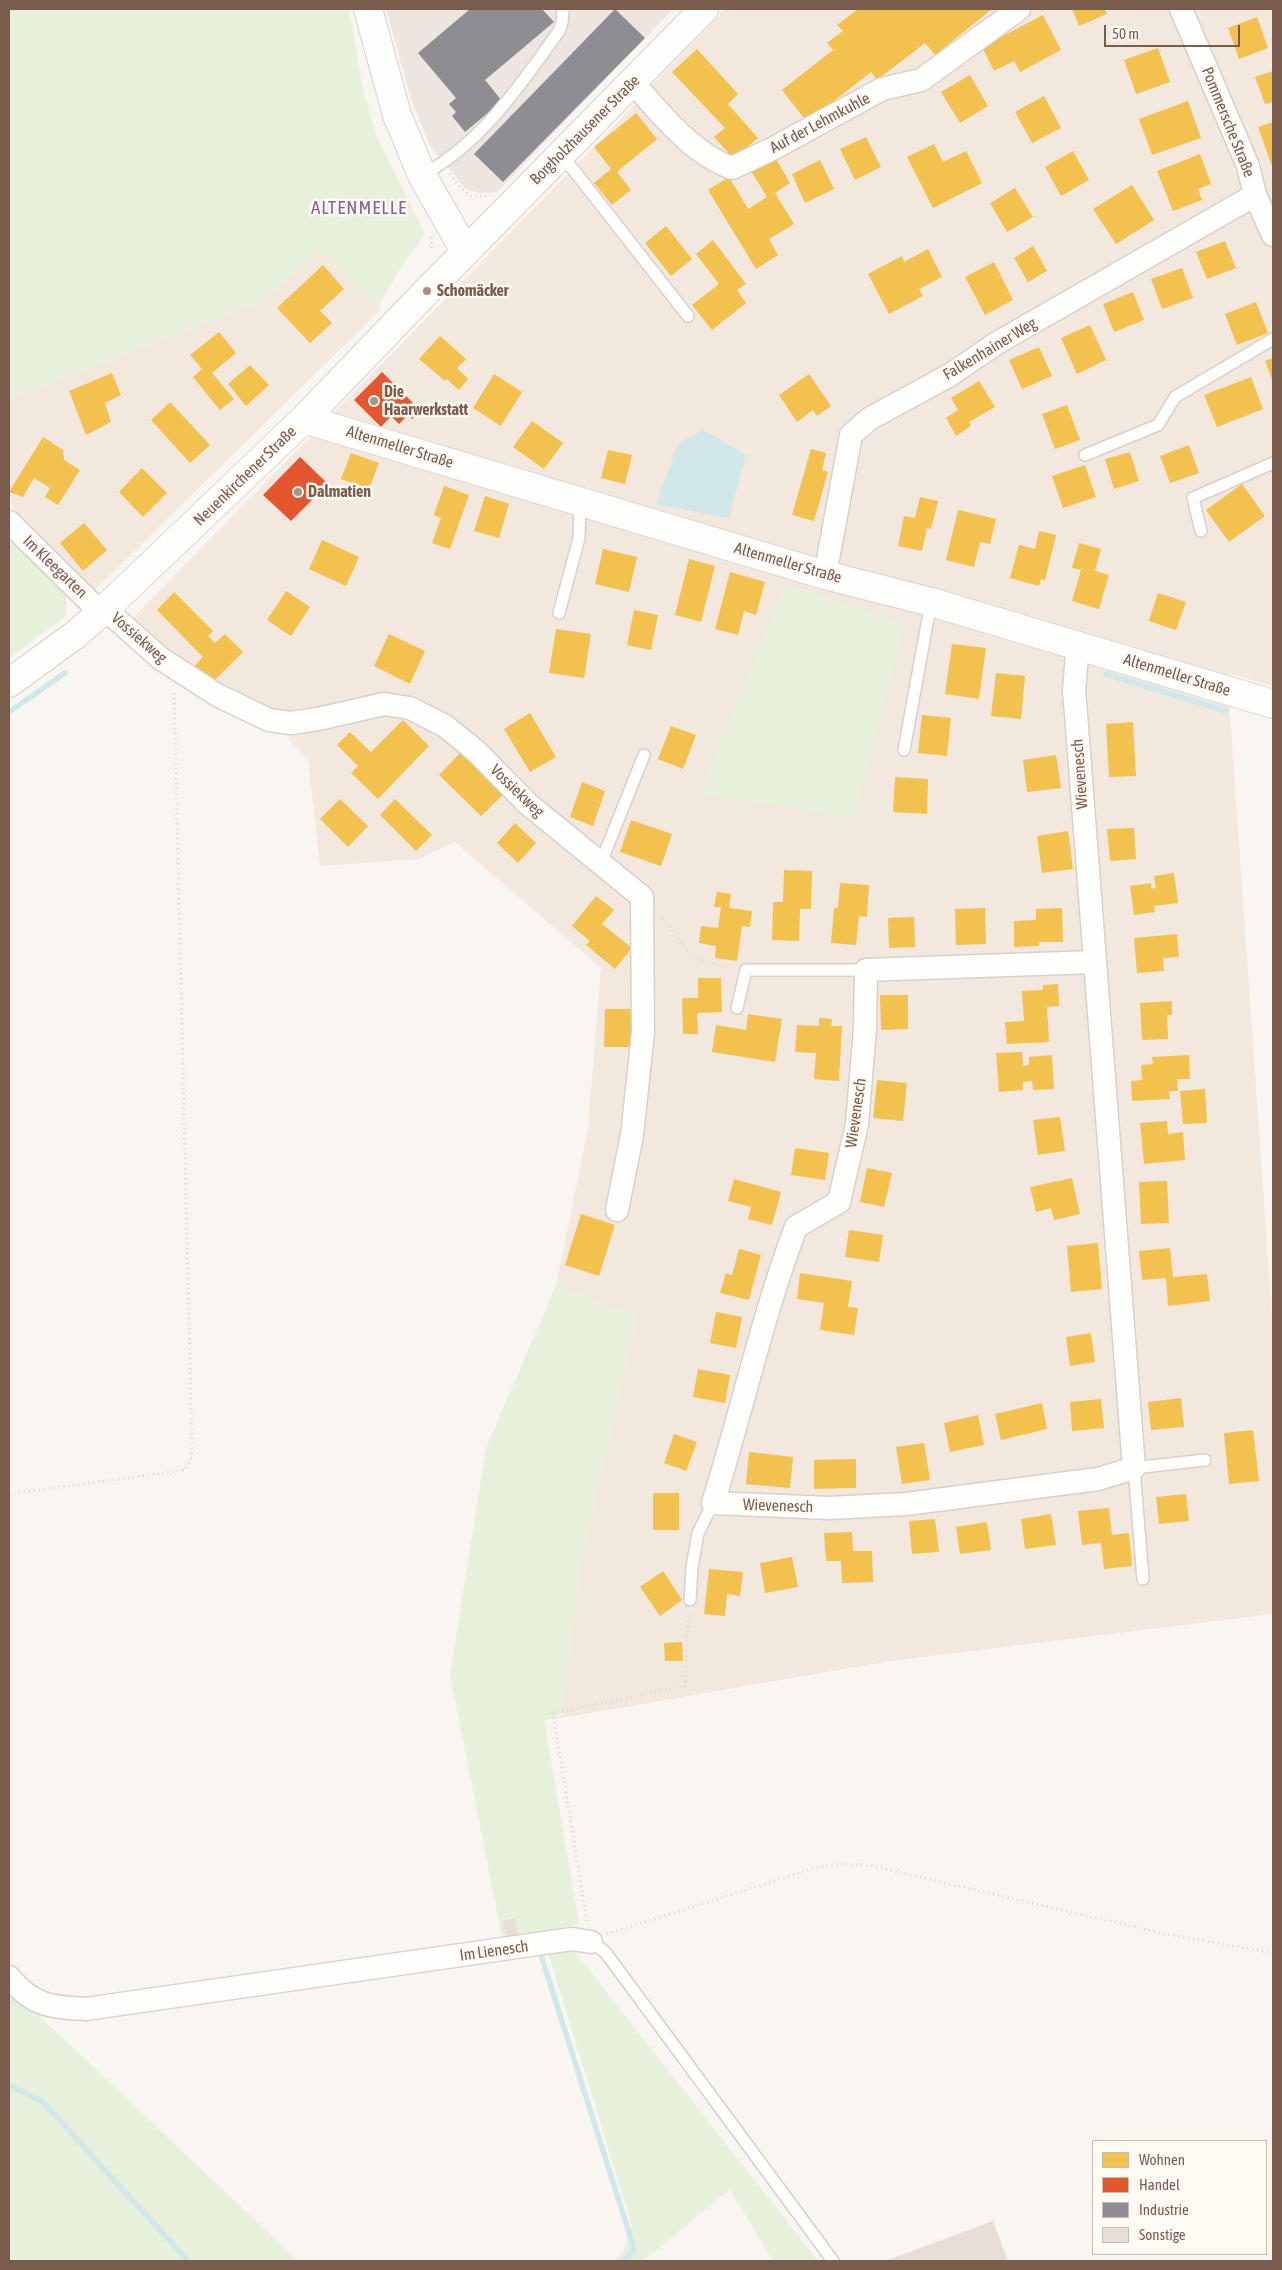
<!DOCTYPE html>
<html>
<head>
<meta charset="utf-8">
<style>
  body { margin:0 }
  #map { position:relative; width:1282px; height:2270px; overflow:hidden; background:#f9f5f0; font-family:"Asap Condensed",sans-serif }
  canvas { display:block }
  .frame { position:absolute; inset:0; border:10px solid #7a5c4d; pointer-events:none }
  .legend { position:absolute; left:1092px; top:2140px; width:175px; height:115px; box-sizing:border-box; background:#fffaf3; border:1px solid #cabbb1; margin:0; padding:6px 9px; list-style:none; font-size:15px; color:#7a5c4d }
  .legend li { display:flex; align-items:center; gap:10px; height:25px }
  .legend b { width:25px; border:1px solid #cabbb1 }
  .scale { position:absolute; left:1104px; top:25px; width:136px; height:22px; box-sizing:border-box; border:2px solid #7a5c4d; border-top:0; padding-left:6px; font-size:15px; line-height:18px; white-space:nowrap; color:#7a5c4d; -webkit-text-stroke:4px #fffaf3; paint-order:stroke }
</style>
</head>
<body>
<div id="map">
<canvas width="1282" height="2270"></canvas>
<div class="frame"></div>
<ul class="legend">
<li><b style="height:14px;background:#f2c14e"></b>Wohnen</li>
<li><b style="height:14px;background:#e4572e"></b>Handel</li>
<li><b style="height:14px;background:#8d8d92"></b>Industrie</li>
<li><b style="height:14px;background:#e6ded7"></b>Sonstige</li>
</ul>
<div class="scale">50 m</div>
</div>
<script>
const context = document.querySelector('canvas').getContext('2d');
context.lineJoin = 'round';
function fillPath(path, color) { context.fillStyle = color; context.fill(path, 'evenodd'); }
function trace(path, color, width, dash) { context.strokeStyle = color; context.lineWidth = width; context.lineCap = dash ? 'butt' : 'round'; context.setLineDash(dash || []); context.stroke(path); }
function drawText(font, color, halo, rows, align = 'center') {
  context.font = font + ' "Asap Condensed",sans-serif'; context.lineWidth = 5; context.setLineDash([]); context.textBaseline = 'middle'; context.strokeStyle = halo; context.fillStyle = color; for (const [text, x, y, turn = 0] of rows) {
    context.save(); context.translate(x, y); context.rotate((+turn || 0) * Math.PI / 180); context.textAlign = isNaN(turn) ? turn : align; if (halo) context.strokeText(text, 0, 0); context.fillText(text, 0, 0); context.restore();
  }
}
fillPath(new Path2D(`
  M 725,9 L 1273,9 L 1273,686 L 1227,673 L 1273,1331 L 1273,1614 L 890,1661 L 561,1718 L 579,1569 L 636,1317 L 556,1286 L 588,1129 L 601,968 L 455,842 L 419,859 L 320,866 L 308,759 L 289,740 L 299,716 L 252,704 L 195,674 L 130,621 L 594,147 Z
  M 320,249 L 381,309 L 94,591 L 22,524 L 9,498 L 9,399 L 265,300 Z`), '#f2e8de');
fillPath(new Path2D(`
  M 386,9 L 673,9 L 497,192 L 479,193 L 466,189 L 430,146 L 411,99 Z`), '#ede5e0');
fillPath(new Path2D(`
  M 9,9 L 348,9 L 352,24 L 362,86 L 376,135 L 425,234 L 401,267 L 378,307 L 320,249 L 265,300 L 9,399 Z
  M 9,534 L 66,589 L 66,616 L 9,658 Z
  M 786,583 L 905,624 L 854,818 L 699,794 Z
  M 556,1286 L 636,1317 L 579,1569 L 561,1718 L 544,1720 L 579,1924 L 503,1942 L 450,1676 L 486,1448 Z
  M 571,1947 L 818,2261 L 773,2261 L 730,2189 L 643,2261 L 613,2261 L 623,2253 L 632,2226 L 548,1953 Z
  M 9,1993 L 34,2011 L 298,2261 L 9,2261 Z`), '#e7f0db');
fillPath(new Path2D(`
  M 703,430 L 746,455 L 729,518 L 656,504 L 678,444 Z`), '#d0e8ea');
fillPath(new Path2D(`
  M 858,9 L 992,9 L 935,55 L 925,43 L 877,80 L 871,72 L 807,122 L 782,90 L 833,50 L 827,43 L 843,31 L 837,25 Z
  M 1072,9 L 1105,9 L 1107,14 L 1079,26 Z
  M 1043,15 L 1061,50 L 1020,72 L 1014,61 L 994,71 L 982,47 Z
  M 1257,17 L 1268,48 L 1239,59 L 1228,28 Z
  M 1158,48 L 1170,82 L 1136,94 L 1124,60 Z
  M 697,49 L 738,94 L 728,104 L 758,138 L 734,159 L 714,137 L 725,128 L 672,72 Z
  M 1273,71 L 1273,102 L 1265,104 L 1255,77 Z
  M 970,75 L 988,106 L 960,123 L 941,92 Z
  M 1044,96 L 1061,128 L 1032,143 L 1015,112 Z
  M 1188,101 L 1201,138 L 1152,155 L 1139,119 Z
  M 636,113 L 657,139 L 617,172 L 631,190 L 612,205 L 594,183 L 611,169 L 594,147 Z
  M 1273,122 L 1273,169 L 1258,127 Z
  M 866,137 L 881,167 L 855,180 L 840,149 Z
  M 934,144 L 943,162 L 966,151 L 982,183 L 933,208 L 907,157 Z
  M 1073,151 L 1089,180 L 1061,196 L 1045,167 Z
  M 1200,154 L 1211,184 L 1198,189 L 1202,200 L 1173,211 L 1157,171 Z
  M 775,157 L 790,183 L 775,193 L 794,224 L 769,239 L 778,255 L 756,269 L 708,190 L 729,177 L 748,209 L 767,197 L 751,171 Z
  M 820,160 L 834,189 L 805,203 L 792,174 Z
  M 1132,185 L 1154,220 L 1116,244 L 1093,209 Z
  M 1015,188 L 1033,217 L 1007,232 L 990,203 Z
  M 666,226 L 692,259 L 671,276 L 645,243 Z
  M 713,240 L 746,284 L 737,290 L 746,303 L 712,330 L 692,305 L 719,284 L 696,254 Z
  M 1225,241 L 1236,268 L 1207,279 L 1196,252 Z
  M 1033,246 L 1047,271 L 1028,282 L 1014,258 Z
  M 928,249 L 942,277 L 919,289 L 923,296 L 889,314 L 868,274 L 902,256 L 904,262 Z
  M 994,262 L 1013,300 L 985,315 L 965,277 Z
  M 323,265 L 344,289 L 320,311 L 332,323 L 310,343 L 277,308 Z
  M 1182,268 L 1193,298 L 1162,309 L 1151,279 Z
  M 1133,292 L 1144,320 L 1114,332 L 1103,304 Z
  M 1256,302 L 1268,333 L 1237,345 L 1225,314 Z
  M 1090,325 L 1106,360 L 1077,374 L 1061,338 Z
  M 219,332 L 236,353 L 212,373 L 234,399 L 220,410 L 193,377 L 202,369 L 190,355 Z
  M 440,336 L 466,359 L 457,368 L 468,379 L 459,390 L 447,379 L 445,381 L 419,359 Z
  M 1039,347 L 1052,376 L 1022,389 L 1009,360 Z
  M 1273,358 L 1273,382 L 1265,361 Z
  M 250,365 L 269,385 L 246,406 L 228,384 Z
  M 112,373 L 121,395 L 105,403 L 111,422 L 86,435 L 69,391 Z
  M 494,374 L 522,392 L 501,426 L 473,408 Z
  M 809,374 L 831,406 L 817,416 L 813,410 L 797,422 L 779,395 Z
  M 1251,377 L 1263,409 L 1217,427 L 1204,395 Z
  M 979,381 L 995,407 L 969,422 L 971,426 L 956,436 L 946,418 L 958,410 L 951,398 Z
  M 170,402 L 210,445 L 190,463 L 151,420 Z
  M 1067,405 L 1080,440 L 1055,449 L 1042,414 Z
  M 532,421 L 563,443 L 544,469 L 513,447 Z
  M 43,437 L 63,450 L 64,460 L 80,470 L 58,505 L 45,497 L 50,488 L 34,478 L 23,497 L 9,492 Z
  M 1189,445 L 1199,473 L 1170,483 L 1160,456 Z
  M 811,449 L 826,453 L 822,470 L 828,472 L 814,521 L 792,515 Z
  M 608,450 L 632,455 L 625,484 L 601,478 Z
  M 1130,452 L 1139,481 L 1114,489 L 1105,459 Z
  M 351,453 L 379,463 L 369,489 L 341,479 Z
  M 1085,465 L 1096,497 L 1063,508 L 1052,476 Z
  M 142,468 L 167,493 L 143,517 L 119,492 Z
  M 1242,484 L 1265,516 L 1229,542 L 1206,510 Z
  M 444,486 L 469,495 L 450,549 L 432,543 L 441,518 L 434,515 Z
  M 485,496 L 509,504 L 499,538 L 474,531 Z
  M 920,497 L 938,501 L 931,529 L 927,528 L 922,551 L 898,546 L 904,516 L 915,518 Z
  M 958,510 L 996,519 L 990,544 L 980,542 L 974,567 L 946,560 Z
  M 84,523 L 107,550 L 83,571 L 60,543 Z
  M 1039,531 L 1056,535 L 1045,580 L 1041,579 L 1039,586 L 1010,578 L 1019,545 L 1035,549 Z
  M 322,540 L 359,557 L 346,586 L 309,569 Z
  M 1079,543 L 1101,549 L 1095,571 L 1109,575 L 1099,609 L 1072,601 L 1081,570 L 1072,568 Z
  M 603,549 L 637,557 L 629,592 L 595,584 Z
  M 689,559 L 715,566 L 701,622 L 675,615 Z
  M 730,572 L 765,582 L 756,615 L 744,611 L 738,635 L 715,629 Z
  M 286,591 L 310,607 L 291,636 L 267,620 Z
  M 174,592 L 213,631 L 208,636 L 215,643 L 225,634 L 243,652 L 212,683 L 194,666 L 203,657 L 157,610 Z
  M 1158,593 L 1186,602 L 1176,630 L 1149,621 Z
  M 634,610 L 658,615 L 651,650 L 627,645 Z
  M 556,629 L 591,634 L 584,678 L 549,673 Z
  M 389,634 L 425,651 L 410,684 L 374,666 Z
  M 952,644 L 986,648 L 979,699 L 945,694 Z
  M 996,673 L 1025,676 L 1021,719 L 991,716 Z
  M 530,713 L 556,757 L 530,772 L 504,729 Z
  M 922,715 L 951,718 L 947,756 L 918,753 Z
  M 403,720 L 429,746 L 378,799 L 351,773 L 358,766 L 337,745 L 350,732 L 371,752 Z
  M 1133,722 L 1136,776 L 1109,777 L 1106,724 Z
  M 671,726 L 696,735 L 683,769 L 658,759 Z
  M 462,751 L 505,793 L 481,816 L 439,775 Z
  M 1056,755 L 1061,788 L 1027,792 L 1023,760 Z
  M 895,777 L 928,779 L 927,814 L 893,812 Z
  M 582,782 L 605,791 L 593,826 L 570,817 Z
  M 340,799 L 368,826 L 348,847 L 320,819 Z
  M 395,799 L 432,835 L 416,851 L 380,815 Z
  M 631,820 L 672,834 L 661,866 L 620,852 Z
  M 515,823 L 536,843 L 518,863 L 497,843 Z
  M 1134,828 L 1136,859 L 1110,861 L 1107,829 Z
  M 1068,831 L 1073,869 L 1042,873 L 1037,836 Z
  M 784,870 L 812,871 L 811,909 L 800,909 L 799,941 L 772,940 L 773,902 L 783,902 Z
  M 1174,873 L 1178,903 L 1154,906 L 1155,912 L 1134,915 L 1130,886 L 1151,883 L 1151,889 L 1156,888 L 1154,876 Z
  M 840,883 L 869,885 L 867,917 L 859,916 L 856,945 L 831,943 L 834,908 L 838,908 Z
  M 717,892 L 731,894 L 729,908 L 752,911 L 750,927 L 742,926 L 737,961 L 715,958 L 716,946 L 699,943 L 701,926 L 718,928 L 721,907 L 714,907 Z
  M 596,896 L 614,910 L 602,924 L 632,948 L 615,969 L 586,945 L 590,941 L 572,926 Z
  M 985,908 L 986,944 L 956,945 L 955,909 Z
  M 1062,908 L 1063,942 L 1039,942 L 1039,946 L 1014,947 L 1014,921 L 1036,920 L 1036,909 Z
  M 914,917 L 915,947 L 889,948 L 888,918 Z
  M 1177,934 L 1179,957 L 1163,958 L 1164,971 L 1137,973 L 1134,938 Z
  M 698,978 L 721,978 L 722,1012 L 697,1013 L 698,1034 L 683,1034 L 682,998 L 698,998 Z
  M 1058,984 L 1059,1006 L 1047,1007 L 1049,1042 L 1007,1044 L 1005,1022 L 1024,1021 L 1022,991 L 1043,990 L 1043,985 Z
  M 880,995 L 908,995 L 908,1029 L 881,1030 Z
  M 1172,1001 L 1172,1015 L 1167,1015 L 1168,1039 L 1142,1040 L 1140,1003 Z
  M 605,1009 L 632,1009 L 632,1030 L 638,1030 L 638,1047 L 604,1047 Z
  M 748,1014 L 782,1019 L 775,1062 L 712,1052 L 716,1025 L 746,1030 Z
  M 819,1018 L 832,1019 L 831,1026 L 842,1026 L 839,1081 L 814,1079 L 816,1053 L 795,1052 L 797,1025 L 819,1026 Z
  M 1022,1052 L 1023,1066 L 1029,1065 L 1029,1057 L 1052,1055 L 1054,1089 L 1033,1090 L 1032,1081 L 1023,1082 L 1023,1090 L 999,1092 L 996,1053 Z
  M 1189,1055 L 1190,1079 L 1177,1079 L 1178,1091 L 1169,1091 L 1170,1099 L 1132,1101 L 1131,1081 L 1142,1080 L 1141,1065 L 1153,1064 L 1152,1057 Z
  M 877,1080 L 907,1083 L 903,1121 L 873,1118 Z
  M 1205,1089 L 1207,1123 L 1183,1124 L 1180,1091 Z
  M 1060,1117 L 1065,1151 L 1038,1155 L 1033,1120 Z
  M 1167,1121 L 1168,1134 L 1183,1132 L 1185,1160 L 1144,1164 L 1140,1123 Z
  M 795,1148 L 829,1153 L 825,1180 L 791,1175 Z
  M 867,1168 L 892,1173 L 884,1207 L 860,1202 Z
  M 1072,1178 L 1080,1214 L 1054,1220 L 1051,1208 L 1036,1212 L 1030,1187 Z
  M 734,1179 L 781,1192 L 772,1225 L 748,1219 L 751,1207 L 728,1201 Z
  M 1167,1181 L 1169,1223 L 1141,1224 L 1139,1182 Z
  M 581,1214 L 615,1225 L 599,1276 L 565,1265 Z
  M 849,1230 L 883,1235 L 879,1262 L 845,1257 Z
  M 1098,1243 L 1102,1289 L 1071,1292 L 1067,1246 Z
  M 1170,1248 L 1173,1277 L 1207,1274 L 1210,1301 L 1168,1306 L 1166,1278 L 1142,1280 L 1139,1251 Z
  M 739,1249 L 761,1255 L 749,1300 L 720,1293 L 726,1273 L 732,1275 Z
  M 800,1273 L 852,1281 L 848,1307 L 858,1308 L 854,1335 L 820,1330 L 824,1303 L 797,1299 Z
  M 716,1312 L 742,1317 L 736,1348 L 710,1343 Z
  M 1091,1333 L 1095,1362 L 1070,1366 L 1066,1337 Z
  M 698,1369 L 730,1375 L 725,1403 L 693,1397 Z
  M 1181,1398 L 1184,1427 L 1151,1430 L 1148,1402 Z
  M 1101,1399 L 1104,1428 L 1072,1431 L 1070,1402 Z
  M 1042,1403 L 1047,1429 L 1001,1440 L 995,1414 Z
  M 978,1415 L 984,1445 L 950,1452 L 944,1423 Z
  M 1253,1430 L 1259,1481 L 1229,1484 L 1224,1433 Z
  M 674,1434 L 697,1442 L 686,1471 L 664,1463 Z
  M 924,1443 L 930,1480 L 902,1484 L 896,1447 Z
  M 749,1452 L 793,1457 L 790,1488 L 746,1484 Z
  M 856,1459 L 856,1488 L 814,1489 L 814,1460 Z
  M 653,1493 L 679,1493 L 679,1530 L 653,1530 Z
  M 1186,1494 L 1189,1521 L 1159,1524 L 1156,1497 Z
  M 1109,1508 L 1112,1535 L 1129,1533 L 1132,1566 L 1104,1569 L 1101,1543 L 1082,1545 L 1078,1511 Z
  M 1051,1514 L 1056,1545 L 1025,1549 L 1021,1519 Z
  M 935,1519 L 939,1552 L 912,1554 L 909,1521 Z
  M 987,1522 L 991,1550 L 960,1554 L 956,1527 Z
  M 852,1532 L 853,1551 L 872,1551 L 873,1582 L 842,1583 L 841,1561 L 826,1561 L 824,1533 Z
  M 792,1557 L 798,1587 L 765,1593 L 760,1563 Z
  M 709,1569 L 743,1572 L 740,1596 L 727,1594 L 725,1616 L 704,1614 Z
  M 663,1571 L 682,1600 L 660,1616 L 640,1587 Z
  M 682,1642 L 683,1661 L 665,1661 L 664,1643 Z`), '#f2c14e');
fillPath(new Path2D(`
  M 382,372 L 420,410 L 412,419 L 408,415 L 399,424 L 391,416 L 381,427 L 354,400 Z
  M 300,457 L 328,484 L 291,521 L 263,495 Z`), '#e4572e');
fillPath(new Path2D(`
  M 470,9 L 542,9 L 554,22 L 485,80 L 502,101 L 465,132 L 452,116 L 456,112 L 449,104 L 456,98 L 418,53 Z
  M 615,9 L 645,38 L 503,182 L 474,154 Z`), '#8d8d92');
trace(new Path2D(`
  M 1106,674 L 1226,711
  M 9,712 L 65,673
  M 541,1955 L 633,2245 L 633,2252 L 624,2261
  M 9,2085 L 43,2102 L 188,2261`), '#d0e8ea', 5.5);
fillPath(new Path2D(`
  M 515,1918 L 519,1937 L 507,1940 L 502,1921 Z
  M 993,2221 L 1008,2261 L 885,2261 Z`), '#e6ded7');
const service = new Path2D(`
  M 561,154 L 688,316
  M 422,175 C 481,144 521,84 559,31 L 562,23 L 563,9
  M 1085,455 L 1158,425 L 1175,397 L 1273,339
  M 1201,531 L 1193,498 L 1273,463
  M 559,613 L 579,538 L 580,502
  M 904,750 L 931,602
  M 600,865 L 644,755
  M 737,1008 L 746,970 L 866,970
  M 1143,1579 L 1134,1468 L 1205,1460
  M 690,1600 L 692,1567 L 698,1533 L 713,1503
  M 591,1942 L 605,1952 L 614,1964 L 833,2261`);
const minor = new Path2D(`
  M 1181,9 L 1248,166 L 1255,195 L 1273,235
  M 633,82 C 660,114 693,154 732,168 L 774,148 L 882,89 L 921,80 L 1019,9
  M 9,522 L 91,603 L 99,614
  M 825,575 L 851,435 L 869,419 L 950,375 L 997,343 L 1255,195
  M 105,609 L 160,658 L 217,695 L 269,720 L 291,723 L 318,719 L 384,704 L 410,708 L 445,726 L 476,751 L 528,804 L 642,897 L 643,1033 L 632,1135 L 617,1210
  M 1078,645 L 1074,690 L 1076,714 L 1134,1468 L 1098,1479 L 906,1504 L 829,1508 L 713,1503 C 742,1411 762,1317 796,1227 L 839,1202 L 857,1124 L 865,1029 L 866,970 L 1094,962
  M 9,1977 C 33,2006 50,2007 86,2009 L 572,1939 L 591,1942`);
const tertiary = new Path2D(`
  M 368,9 L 397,115 L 422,175 L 465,251
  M 304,419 L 825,575 L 931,602 L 1273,704`);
const secondary = new Path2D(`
  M 9,683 L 75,635 L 105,609 L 304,419 L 427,291 L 704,9`);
trace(service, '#d7d1cb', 14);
trace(minor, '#d7d1cb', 25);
trace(tertiary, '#d7d1cb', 30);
trace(secondary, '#d9d2cb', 30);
trace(new Path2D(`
  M 450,174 L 459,186 L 471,196 L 489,196
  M 431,237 L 432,251
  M 663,918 C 688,953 688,961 733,968
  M 9,1494 L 185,1470 L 190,1461 L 192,1449 L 174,690
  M 587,1921 L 553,1713 L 685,1686 L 689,1613
  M 607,1934 L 818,1867 L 839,1864 L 868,1865 L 1161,1933 L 1273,1953`), '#dcd5d0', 3, [1, 4]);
trace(service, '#fefefd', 11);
trace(minor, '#fefefd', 22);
trace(tertiary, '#fefefd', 28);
trace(secondary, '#fefefd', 28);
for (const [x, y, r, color] of [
  [427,291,5,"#a69286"],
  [374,401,5,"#a69286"],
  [298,492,5,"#a69286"]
]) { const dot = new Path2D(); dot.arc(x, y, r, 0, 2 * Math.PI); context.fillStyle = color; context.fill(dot); trace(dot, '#fffaf3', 2); }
drawText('16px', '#7a5c4d', '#fffaf3', [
  ["Pommersche Straße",1228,122,68],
  ["Auf der Lehmkuhle",820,123,-28],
  ["Borgholzhausener Straße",585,130,-45],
  ["Falkenhainer Weg",990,349,-31],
  ["Altenmeller Straße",400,447,17],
  ["Neuenkirchener Straße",245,476,-44],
  ["Altenmeller Straße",788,563,16],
  ["Im Kleegarten",55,567,44],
  ["Vossiekweg",139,638,41],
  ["Altenmeller Straße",1177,675,17],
  ["Wievenesch",1080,774,-94],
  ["Vossiekweg",517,791,44],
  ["Wievenesch",856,1113,-82],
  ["Wievenesch",778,1506,2],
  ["Im Lienesch",494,1951,-8]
]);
drawText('bold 16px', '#7a5c4d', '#fffaf3', [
  ["Schomäcker",437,291],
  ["Die",384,392],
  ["Haarwerkstatt",384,410],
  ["Dalmatien",308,492]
], 'left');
context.letterSpacing = '1px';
drawText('19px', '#846695', '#fffaf3', [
  ["ALTENMELLE",359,208]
]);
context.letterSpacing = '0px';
</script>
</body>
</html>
